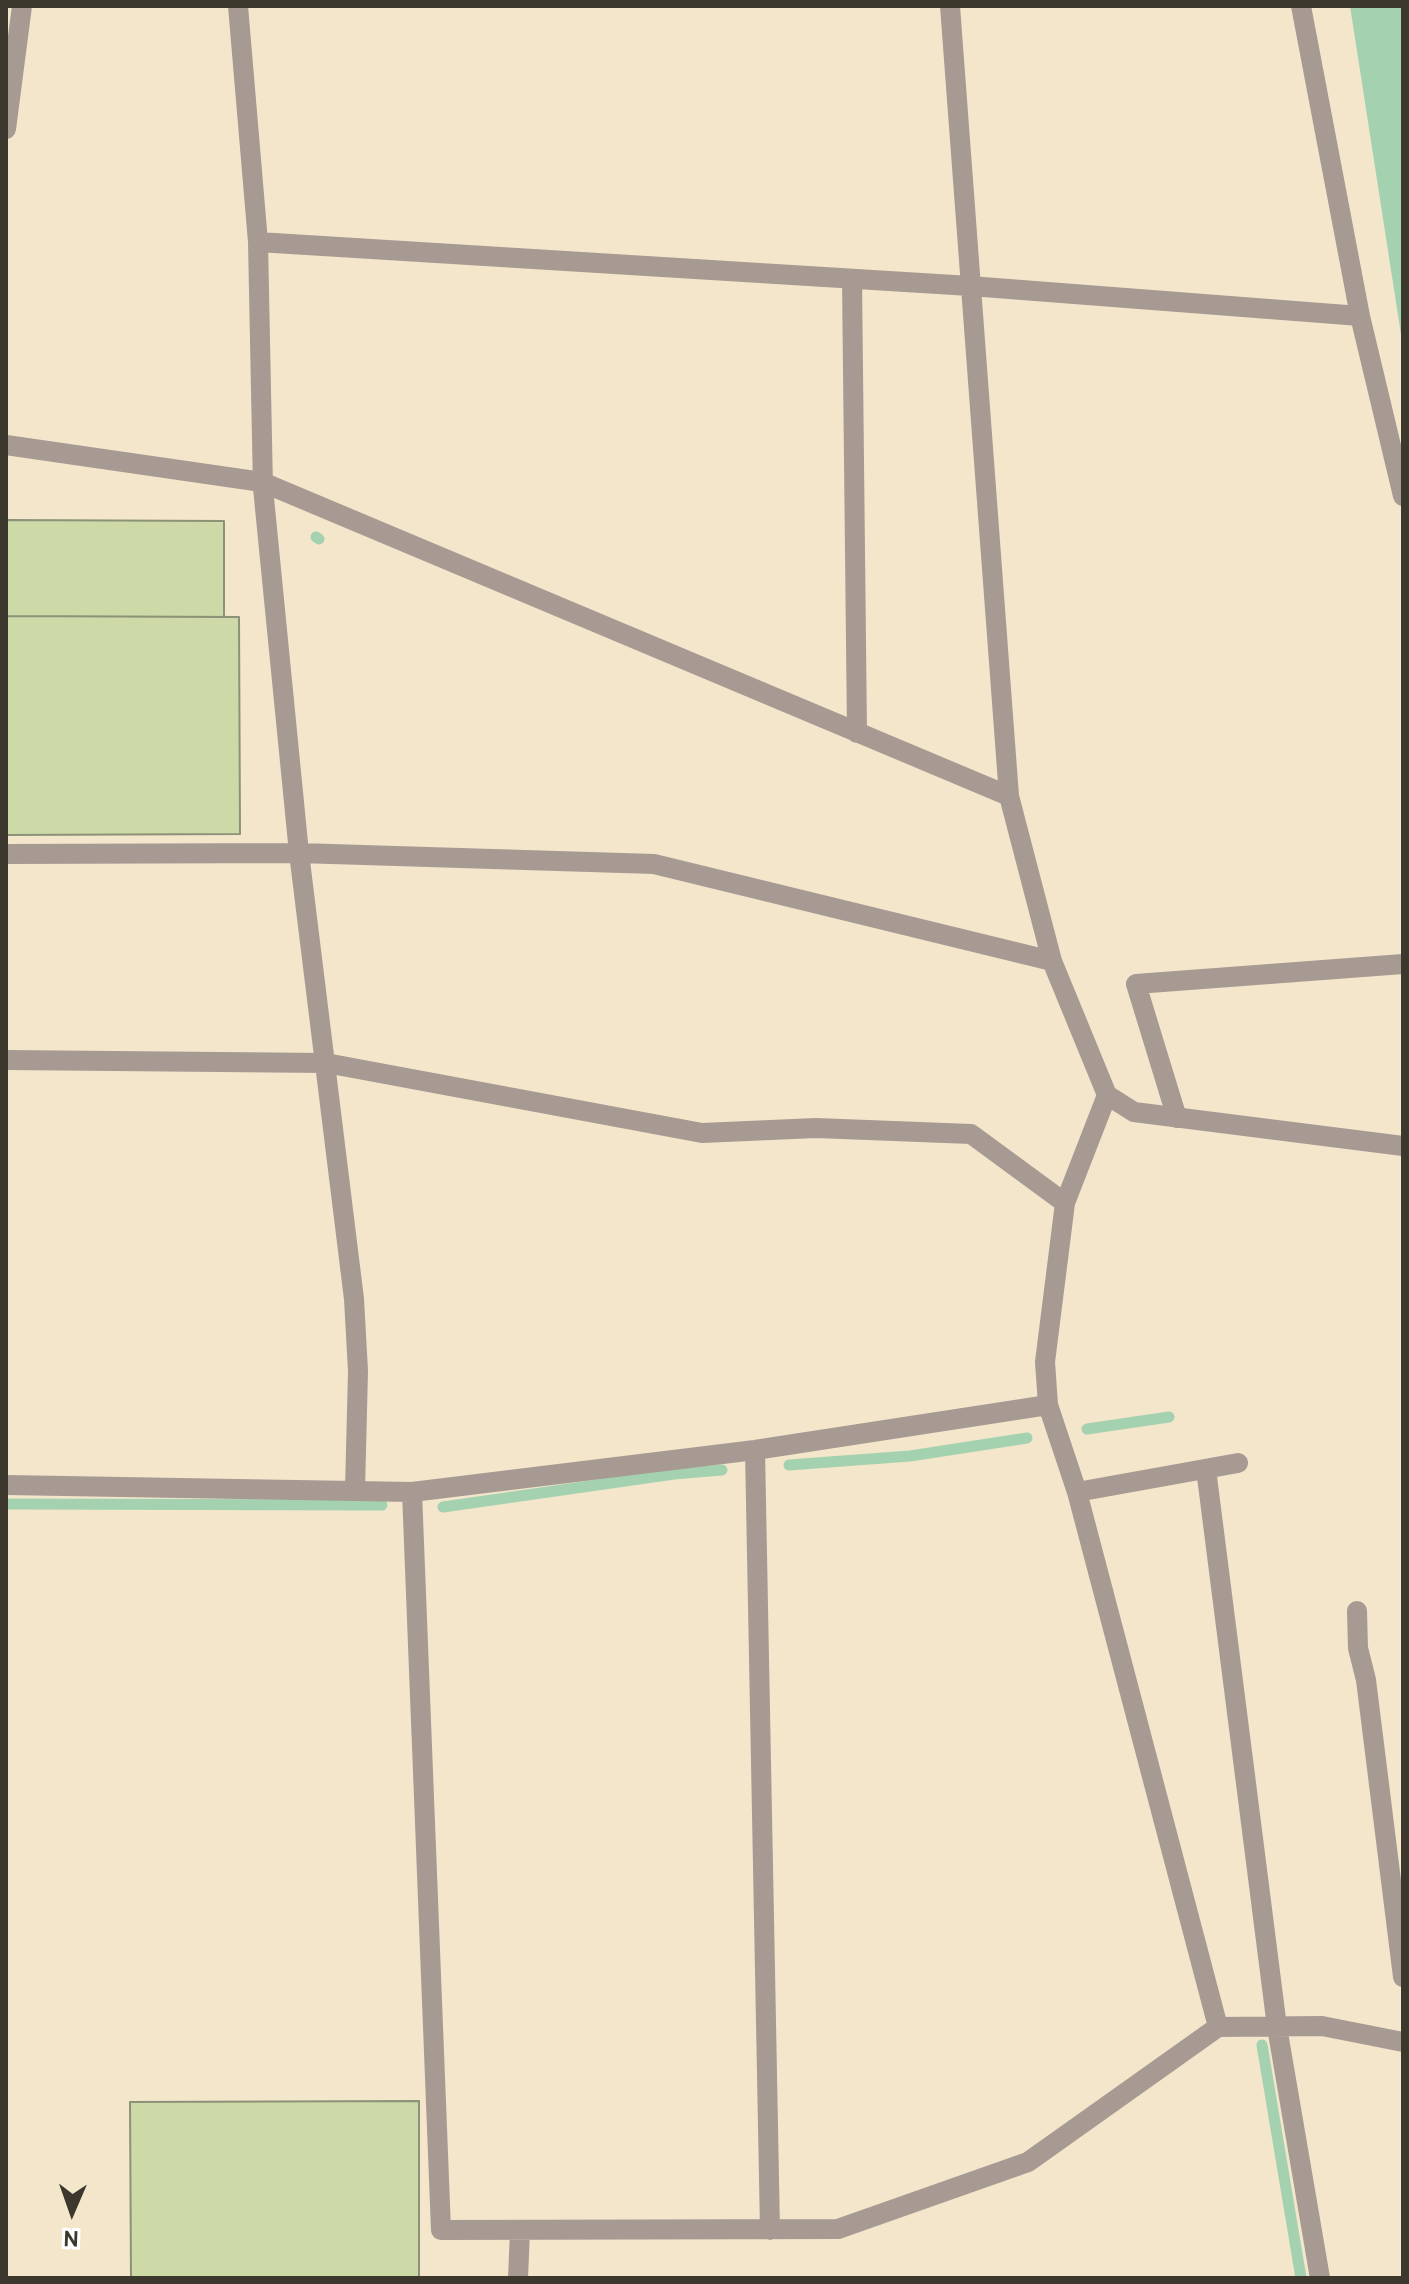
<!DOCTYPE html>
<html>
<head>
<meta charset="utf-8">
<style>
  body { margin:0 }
  #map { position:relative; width:1409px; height:2284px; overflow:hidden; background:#f3e6cb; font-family:Overpass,sans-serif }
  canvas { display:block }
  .frame { position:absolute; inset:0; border:8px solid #3d382d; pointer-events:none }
  .north { position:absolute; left:32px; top:2172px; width:80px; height:80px; -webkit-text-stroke:6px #fff; paint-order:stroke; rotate:182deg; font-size:22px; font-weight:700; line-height:32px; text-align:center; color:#3d382d }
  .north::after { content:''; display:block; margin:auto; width:28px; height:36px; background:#3d382d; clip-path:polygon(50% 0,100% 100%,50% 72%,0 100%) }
</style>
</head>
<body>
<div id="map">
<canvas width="1409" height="2284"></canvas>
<div class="frame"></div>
<div class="north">N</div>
</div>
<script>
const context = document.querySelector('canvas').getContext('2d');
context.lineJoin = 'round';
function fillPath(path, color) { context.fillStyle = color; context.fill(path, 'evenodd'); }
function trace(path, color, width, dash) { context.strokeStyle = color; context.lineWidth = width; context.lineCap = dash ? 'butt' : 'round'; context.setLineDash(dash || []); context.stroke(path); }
fillPath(new Path2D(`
  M 1350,6 L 1403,6 L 1403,348 L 1402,341 Z`), '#a4d2b0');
trace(new Path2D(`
  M 316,537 L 319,539
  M 1087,1429 L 1169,1417
  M 789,1465 L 910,1456 L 1027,1438
  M 6,1504 L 382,1505
  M 443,1507 L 674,1474 L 722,1470
  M 1262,2045 L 1301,2278`), '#a4d2b0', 11);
const building = new Path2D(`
  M 6,520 L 224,521 L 224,617 L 6,616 Z
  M 6,616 L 239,617 L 240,834 L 6,835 Z
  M 419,2101 L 419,2278 L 131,2278 L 130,2102 Z`);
fillPath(building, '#cddaa7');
trace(building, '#8b9278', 2);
trace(new Path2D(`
  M 238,6 L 258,242 L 263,488 L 299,853 L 354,1299 L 358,1371 L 355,1490
  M 950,6 L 1009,796 L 1052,961 L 1107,1095 L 1134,1112 L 1403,1146
  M 1301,6 L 1360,316 L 1403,496
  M 6,129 L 22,6
  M 258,242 L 970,286 L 1360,316
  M 852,279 L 857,733
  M 6,445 L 262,482 L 1009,796
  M 6,854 L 299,853 L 654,864 L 1052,961
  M 6,1060 L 326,1063 L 702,1133 L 816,1128 L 971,1134 L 1065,1203
  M 1107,1095 L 1065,1203 L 1045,1362 L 1048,1405 L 1077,1492 L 1218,2027
  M 1177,1118 L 1136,984 L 1403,964
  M 755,1450 L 770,2230
  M 1206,1469 L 1277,2027 L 1320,2278
  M 6,1485 L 412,1492 L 755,1450 L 1048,1405
  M 412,1492 L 441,2230 L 838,2229 L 1028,2162 L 1218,2027 L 1322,2026 L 1403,2042
  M 1077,1492 L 1238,1463
  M 1357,1611 L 1358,1648 L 1366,1680 L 1403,1977
  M 518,2278 L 520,2231`), '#a69a93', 20);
</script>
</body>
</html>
